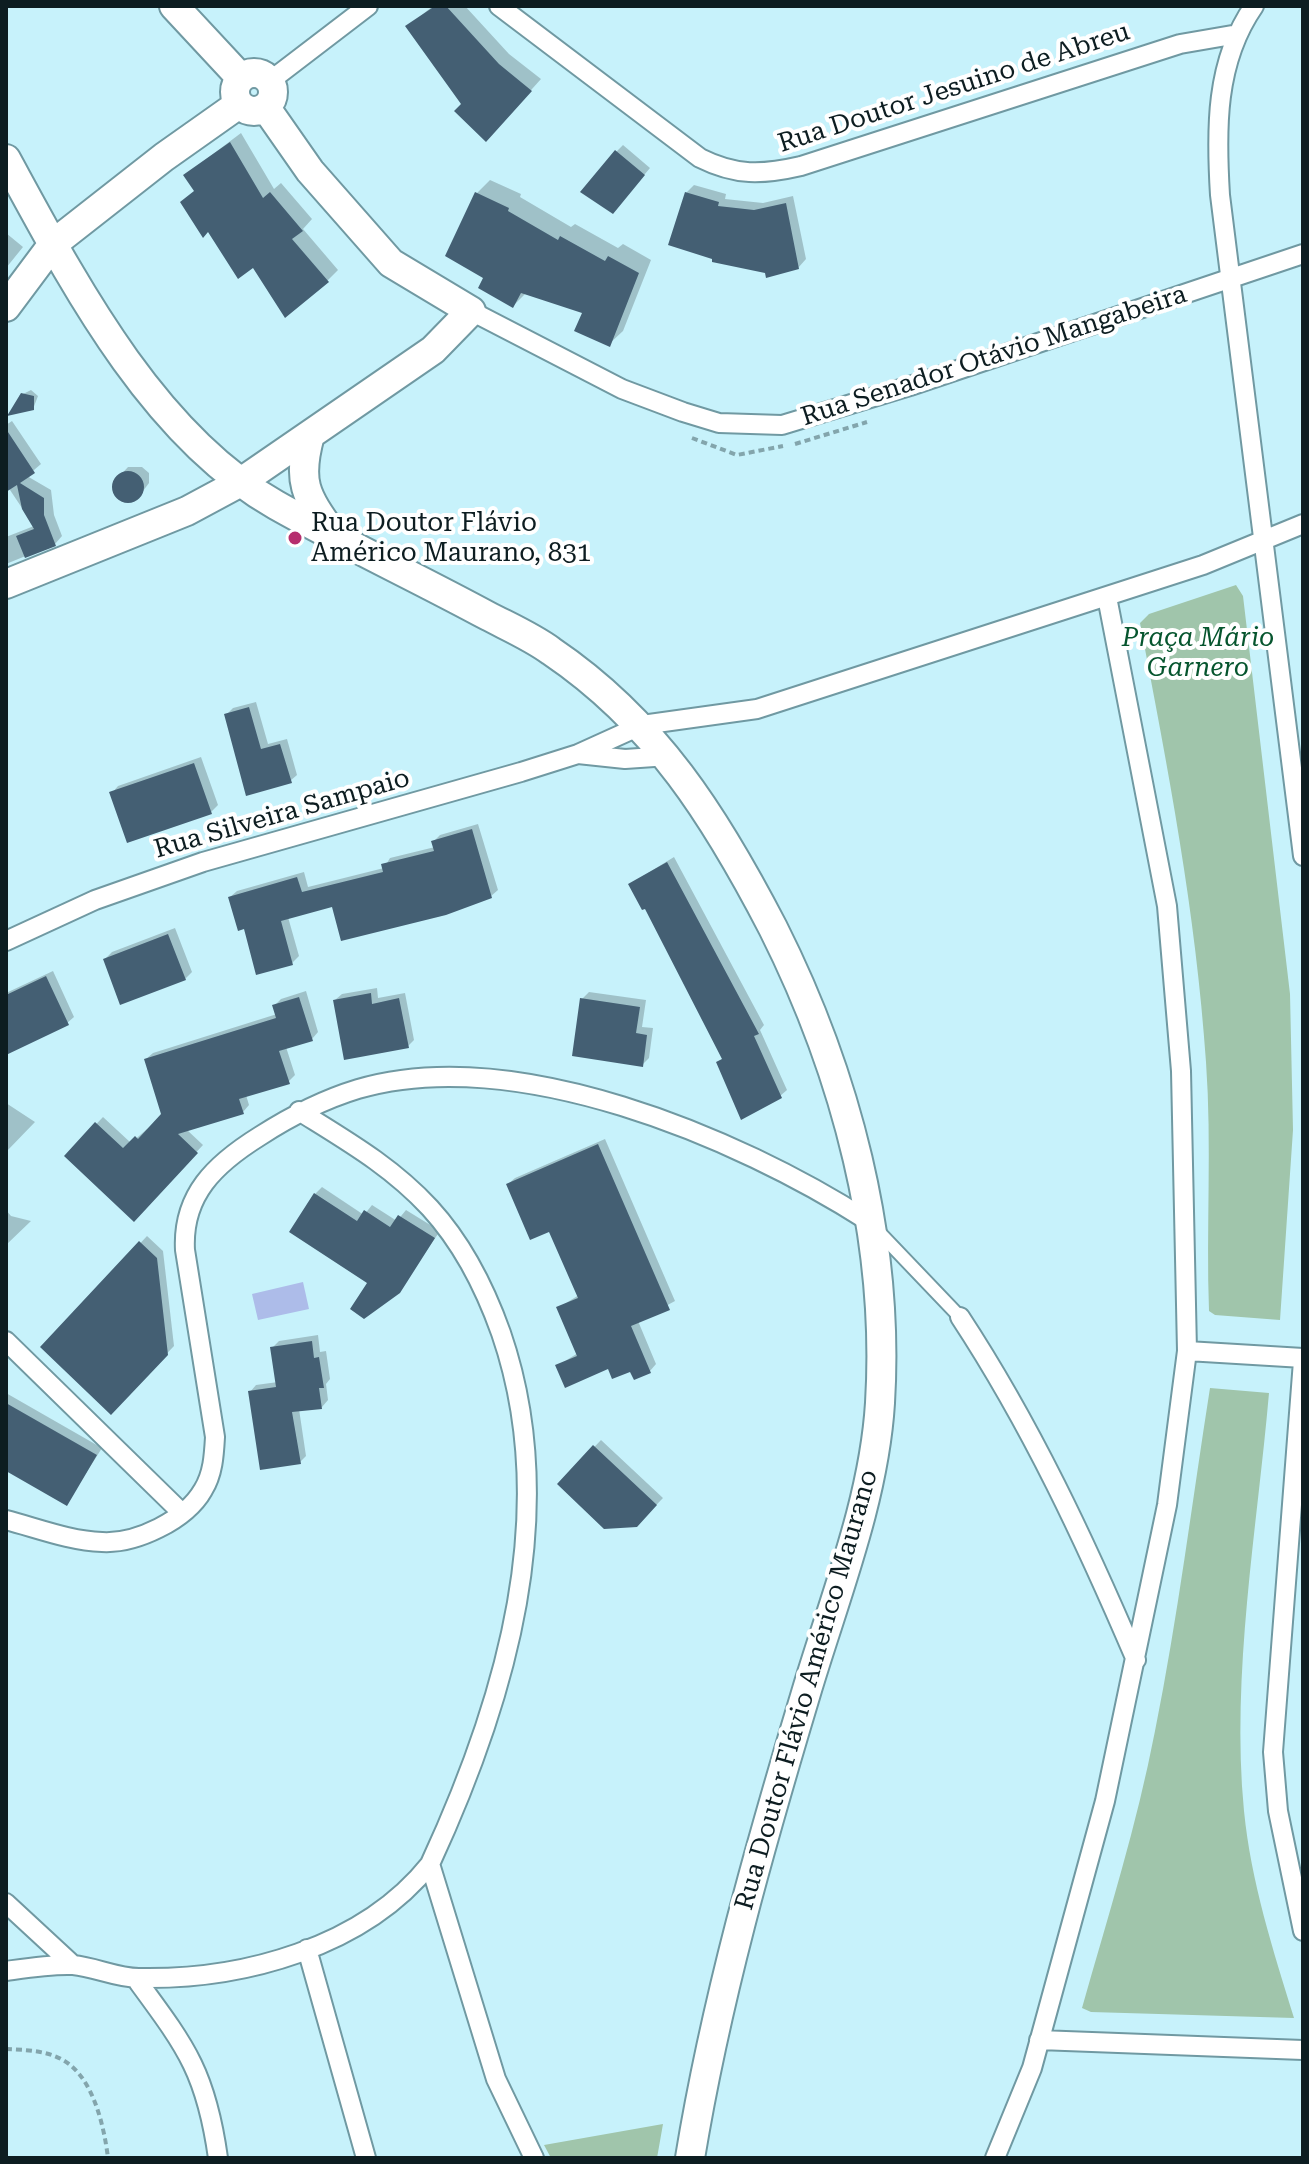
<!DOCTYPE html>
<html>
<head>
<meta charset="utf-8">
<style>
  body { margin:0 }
  #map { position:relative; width:1309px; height:2164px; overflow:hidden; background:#c7f2fb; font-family:"Roboto Serif",serif }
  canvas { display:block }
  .frame { position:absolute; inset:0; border:8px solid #0d1d21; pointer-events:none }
</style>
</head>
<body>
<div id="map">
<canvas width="1309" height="2164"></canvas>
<div class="frame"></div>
</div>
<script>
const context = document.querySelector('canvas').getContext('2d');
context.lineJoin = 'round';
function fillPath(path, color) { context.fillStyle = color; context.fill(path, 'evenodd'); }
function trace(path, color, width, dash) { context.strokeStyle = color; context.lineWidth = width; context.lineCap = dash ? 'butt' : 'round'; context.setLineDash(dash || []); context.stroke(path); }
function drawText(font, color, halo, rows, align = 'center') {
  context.font = font + ' "Roboto Serif",serif'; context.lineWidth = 8; context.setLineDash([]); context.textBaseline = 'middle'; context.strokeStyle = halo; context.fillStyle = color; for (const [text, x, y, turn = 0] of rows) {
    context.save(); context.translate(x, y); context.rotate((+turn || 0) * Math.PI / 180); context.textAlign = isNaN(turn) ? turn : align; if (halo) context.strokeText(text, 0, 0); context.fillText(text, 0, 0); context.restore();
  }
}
fillPath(new Path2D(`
  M 1236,585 L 1243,596 L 1290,994 L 1293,1130 L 1280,1320 L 1215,1315 L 1209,1311 C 1206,1228 1212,1145 1206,1062 C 1196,913 1168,769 1140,623 L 1149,614 Z
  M 1210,1388 L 1269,1393 C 1257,1530 1231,1673 1244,1811 C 1251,1882 1273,1950 1294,2018 L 1091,2012 L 1082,2008 C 1108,1916 1137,1825 1155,1731 C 1178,1617 1192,1502 1210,1388 Z
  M 663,2124 L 657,2158 L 551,2158 L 544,2145 Z`), '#a0c5ab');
fillPath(new Path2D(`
  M 303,1282 L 309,1309 L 258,1320 L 252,1294 Z`), '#adbce9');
fillPath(new Path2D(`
  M 433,6 L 465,6 L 509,54 L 541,79 L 496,129 L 464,104 L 407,27 Z
  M 241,133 L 274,189 L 281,183 L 312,219 L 303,229 L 338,270 L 327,281 L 254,265 L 185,175 Z
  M 623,145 L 650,168 L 619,205 L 616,152 Z
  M 490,180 L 521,194 L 520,197 L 571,227 L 575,224 L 618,248 L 623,244 L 651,260 L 623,331 L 609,344 L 585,312 L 526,293 L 513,306 L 486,277 L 477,193 Z
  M 694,185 L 726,194 L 725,199 L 763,203 L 793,196 L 806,259 L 798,268 L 767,271 L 686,193 Z
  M 6,233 L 23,247 L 6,268 Z
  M 31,390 L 38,396 L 33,409 L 19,396 Z
  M 12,421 L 41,464 L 27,476 L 51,490 L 54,515 L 62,536 L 55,544 L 6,564 L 6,537 L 34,526 L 6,484 L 6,425 Z
  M 128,467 L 142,467 L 149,473 L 149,483 L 137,499 L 122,501 L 116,495 L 115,481 Z
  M 256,702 L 268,744 L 287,739 L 297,775 L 290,781 L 226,715 L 233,708 Z
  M 201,757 L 218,805 L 211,812 L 112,793 L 118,786 Z
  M 478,824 L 498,890 L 491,896 L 334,904 L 288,917 L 299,956 L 292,963 L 245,927 L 230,897 L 237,891 L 304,872 L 308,887 L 384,868 L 390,858 L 435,847 L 433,842 L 440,835 Z
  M 674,857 L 764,1025 L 760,1030 L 787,1090 L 780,1096 L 724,1058 L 646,906 L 630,884 Z
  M 175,928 L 192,972 L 185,979 L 105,959 L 112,952 Z
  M 53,971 L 74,1017 L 67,1023 L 6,1052 L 6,993 Z
  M 377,988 L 378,998 L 405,993 L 414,1040 L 408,1046 L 335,1000 L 342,994 Z
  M 306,991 L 318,1032 L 312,1039 L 286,1047 L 295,1075 L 288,1082 L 246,1095 L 249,1105 L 243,1112 L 186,1129 L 203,1145 L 134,1219 L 66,1156 L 103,1117 L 131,1143 L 163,1115 L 146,1059 L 153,1053 L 277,1014 L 274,1006 L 281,999 Z
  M 589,992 L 646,1000 L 642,1027 L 653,1028 L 649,1058 L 642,1065 L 582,999 Z
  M 6,1103 L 35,1122 L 6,1152 Z
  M 605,1139 L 675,1301 L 638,1321 L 656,1364 L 650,1371 L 557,1366 L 578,1353 L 558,1308 L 579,1295 L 550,1229 L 508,1184 L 515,1178 Z
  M 322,1187 L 364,1215 L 372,1205 L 397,1221 L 406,1210 L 440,1231 L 399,1291 L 369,1282 L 315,1194 Z
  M 6,1210 L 11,1216 L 31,1221 L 6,1245 Z
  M 147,1236 L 163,1251 L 174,1346 L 111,1412 L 43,1347 Z
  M 318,1335 L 320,1352 L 326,1351 L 330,1379 L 326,1384 L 328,1400 L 322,1407 L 299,1409 L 306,1456 L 300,1462 L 250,1392 L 256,1385 L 278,1382 L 272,1348 L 279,1341 Z
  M 6,1393 L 102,1448 L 67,1503 L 6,1469 Z
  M 601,1440 L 663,1498 L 637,1525 L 559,1484 Z`), '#0003');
fillPath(new Path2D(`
  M 435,6 L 446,6 L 499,64 L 532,91 L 486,142 L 454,111 L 461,104 L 405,26 Z
  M 230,142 L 263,198 L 270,192 L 303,231 L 292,239 L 329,282 L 285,318 L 253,268 L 238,279 L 208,232 L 203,238 L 180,202 L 194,191 L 183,175 Z
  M 615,150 L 645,175 L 613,214 L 580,192 Z
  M 475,192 L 509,208 L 508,211 L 558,240 L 560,236 L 605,261 L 608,256 L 639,273 L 610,347 L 574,331 L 582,313 L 521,293 L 513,308 L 478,288 L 483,278 L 445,256 Z
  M 685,192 L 719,202 L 718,206 L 754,210 L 786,203 L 799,269 L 766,278 L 765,273 L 712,262 L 712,259 L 668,245 Z
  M 21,393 L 34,396 L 34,410 L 7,416 Z
  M 6,429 L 35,473 L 20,483 L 44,498 L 44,515 L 56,546 L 25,558 L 16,536 L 34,529 L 22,509 L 17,485 L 6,492 Z
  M112 487a16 16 0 1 1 32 0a16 16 0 1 1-32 0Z
  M 249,707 L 261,749 L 280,744 L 292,783 L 246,796 L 224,714 Z
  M 194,763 L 212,814 L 127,843 L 109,792 Z
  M 472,829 L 492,898 L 446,915 L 341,941 L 332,907 L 281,921 L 293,965 L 256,975 L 244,929 L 238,931 L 228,897 L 297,877 L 302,892 L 383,872 L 381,864 L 434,851 L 431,841 Z
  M 667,862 L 759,1034 L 754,1036 L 782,1098 L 741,1120 L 716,1062 L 722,1059 L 645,909 L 642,910 L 628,884 Z
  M 168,934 L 186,980 L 120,1005 L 103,959 Z
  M 46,976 L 69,1025 L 6,1055 L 6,995 Z
  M 371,993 L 372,1004 L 399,998 L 409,1048 L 344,1060 L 333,1000 Z
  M 299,997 L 313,1041 L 279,1051 L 290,1084 L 239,1099 L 244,1114 L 178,1134 L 198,1153 L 134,1222 L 64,1156 L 95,1122 L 123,1148 L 135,1136 L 138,1139 L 161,1114 L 144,1059 L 276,1018 L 272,1005 Z
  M 580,998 L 640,1007 L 636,1033 L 647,1035 L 643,1067 L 572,1056 Z
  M 598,1144 L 670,1310 L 631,1326 L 651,1373 L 634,1380 L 630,1372 L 612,1379 L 608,1369 L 565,1388 L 555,1365 L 577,1356 L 556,1307 L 578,1298 L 549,1232 L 530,1240 L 506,1184 Z
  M 314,1193 L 357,1221 L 364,1210 L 390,1227 L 398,1215 L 435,1238 L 400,1293 L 364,1319 L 350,1309 L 367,1283 L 289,1232 Z
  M 139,1241 L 157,1258 L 168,1355 L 111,1415 L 40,1347 Z
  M 312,1341 L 314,1358 L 319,1357 L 324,1388 L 319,1388 L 322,1409 L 292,1412 L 301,1464 L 260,1470 L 248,1391 L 276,1387 L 270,1347 Z
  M 6,1403 L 97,1455 L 67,1506 L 6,1471 Z
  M 593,1445 L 657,1505 L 637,1527 L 604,1529 L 557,1484 Z`), '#445f73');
const pedestrian = new Path2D(`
  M 874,1227 L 960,1317`);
const minor = new Path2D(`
  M 499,6 L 700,158 C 736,176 762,175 801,166 L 1180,44 L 1238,34
  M 1254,6 C 1215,62 1216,130 1220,195 L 1303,856
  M 270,81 L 368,6
  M 471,311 L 622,389 L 683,412 L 719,423 L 782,425 L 910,386 L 1303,254
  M 578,754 L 625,759 L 669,756
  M 6,941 L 95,900 L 203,862 L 521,772 L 578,754 L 642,725 L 757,709 L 1203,565 L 1303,524
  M 960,1317 C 1031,1425 1085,1541 1136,1660
  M 6,1341 L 182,1513
  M 1187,1351 L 1303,1358
  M 1303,1361 L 1273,1752 L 1278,1811 L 1303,1931
  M 6,1520 C 37,1528 70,1541 102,1542 C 136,1544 186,1520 203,1490 C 213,1474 214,1455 215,1437 L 185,1250 C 182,1195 215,1164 260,1136 C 291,1116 322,1100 358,1089 C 514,1043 737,1137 868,1221
  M 430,1864 L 496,2079 L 534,2158
  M 6,1903 L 73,1965
  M 307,1949 L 366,2158
  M 6,1971 C 27,1968 51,1964 73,1965 C 95,1967 117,1978 139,1978 C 242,1980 363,1948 430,1864 C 506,1700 562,1510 501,1333 C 485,1288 462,1243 430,1208 C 391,1166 347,1141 299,1111
  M 136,1979 C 186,2047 206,2072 218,2158
  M 1039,2040 L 1303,2050
  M 995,2158 L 1032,2068 L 1105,1801 L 1167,1505 L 1187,1351 L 1181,1071 L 1167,906 L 1107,597`);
const primary = new Path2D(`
  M 174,6 L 241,78
  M235 92a19 19 0 1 1 38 0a19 19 0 1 1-38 0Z
  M 6,159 C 72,280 151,434 276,505 C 345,544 418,578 488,616 C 509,627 532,637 551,651 C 656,722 716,818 773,928 C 846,1073 890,1240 880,1403 C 874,1501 834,1599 806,1693 C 760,1846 716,2000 690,2158
  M 6,307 L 53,244 L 164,157 L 239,104
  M 310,435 C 297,482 305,495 333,534
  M 6,584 L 187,511 L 241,482 L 433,350 L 471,311 L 391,263 L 310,171 L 266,108`);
trace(pedestrian, '#7099a2', 16);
trace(minor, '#7099a2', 22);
trace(primary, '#7099a2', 32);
trace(new Path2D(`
  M 692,438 L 737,455 L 783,446
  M 795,444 L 867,422
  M 6,2049 C 24,2050 44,2050 61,2059 C 93,2075 104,2126 108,2158`), '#83a5ac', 4, [6, 4]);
trace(pedestrian, '#fff', 12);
trace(minor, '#fff', 18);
trace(primary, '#fff', 28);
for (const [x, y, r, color] of [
  [295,538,8,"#b62e6e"]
]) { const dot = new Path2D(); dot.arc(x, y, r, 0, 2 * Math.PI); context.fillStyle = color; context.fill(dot); trace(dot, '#fff', 3); }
drawText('26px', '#0d1d21', '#fff', [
  ["Rua Doutor Jesuino de Abreu",954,88,-18],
  ["Rua Senador Otávio Mangabeira",994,356,-18],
  ["Rua Silveira Sampaio",282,814,-16],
  ["Rua Doutor Flávio Américo Maurano",807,1690,-74]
]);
drawText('26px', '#0d1d21', '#fff', [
  ["Rua Doutor Flávio",311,523],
  ["Américo Maurano, 831",311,553]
], 'left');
drawText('italic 26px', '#06552e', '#fff', [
  ["Praça Mário",1198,638],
  ["Garnero",1198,668]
]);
</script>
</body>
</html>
